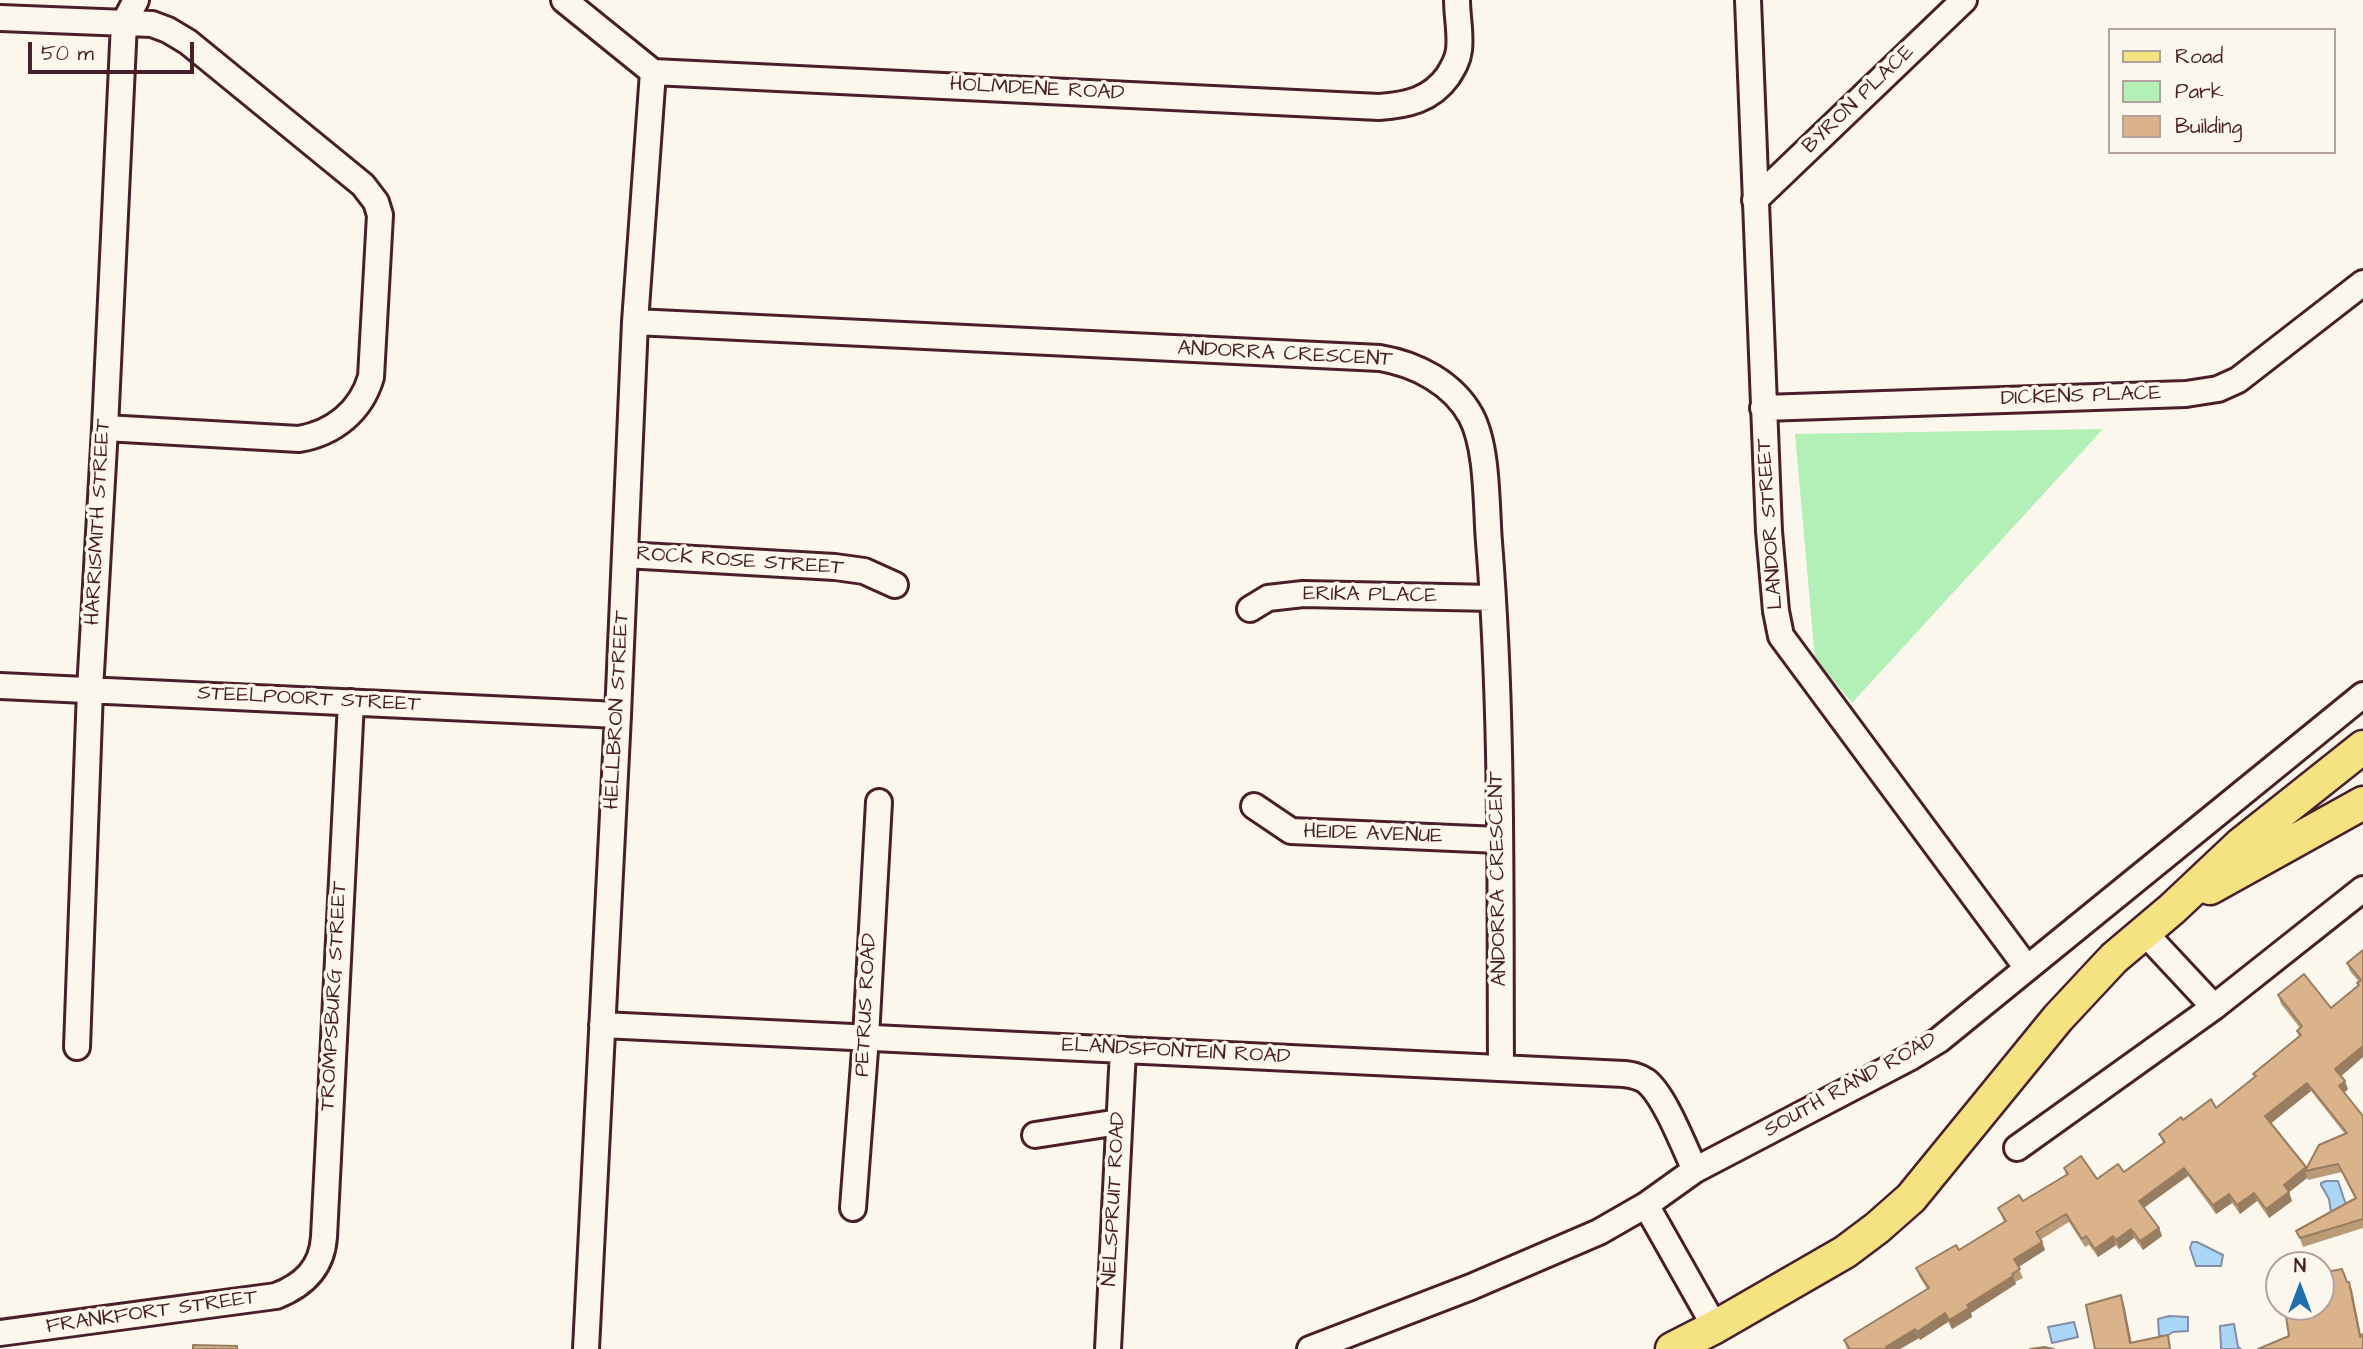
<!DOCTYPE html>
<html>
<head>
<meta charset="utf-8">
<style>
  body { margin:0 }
  #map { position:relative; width:2363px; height:1349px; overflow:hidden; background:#fbf7ec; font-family:"Architects Daughter",sans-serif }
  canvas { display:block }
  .legend { position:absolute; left:2108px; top:28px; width:228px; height:126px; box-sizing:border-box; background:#fbf7ec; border:2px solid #b4a19f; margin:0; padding:9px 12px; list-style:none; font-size:21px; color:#4a1f2b }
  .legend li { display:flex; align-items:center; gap:14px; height:35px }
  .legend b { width:35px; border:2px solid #b4a19f }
  .north { position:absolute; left:2265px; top:1251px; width:70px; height:70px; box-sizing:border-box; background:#fbf7ec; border:2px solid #b4a19f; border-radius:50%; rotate:0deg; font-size:19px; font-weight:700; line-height:28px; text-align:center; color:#4a1f2b }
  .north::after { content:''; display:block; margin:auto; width:24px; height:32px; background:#1f6fb2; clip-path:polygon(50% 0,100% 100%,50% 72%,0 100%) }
  .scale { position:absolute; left:28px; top:42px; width:166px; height:32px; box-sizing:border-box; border:4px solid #4a1f2b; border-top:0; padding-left:9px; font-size:21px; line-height:24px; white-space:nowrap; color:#4a1f2b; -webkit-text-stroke:5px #fbf7ec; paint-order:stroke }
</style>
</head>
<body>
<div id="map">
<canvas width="2363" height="1349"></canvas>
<ul class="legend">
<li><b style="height:9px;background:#f5e382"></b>Road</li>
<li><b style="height:19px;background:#b2f0b7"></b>Park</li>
<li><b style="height:19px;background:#dab38b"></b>Building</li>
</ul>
<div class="north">N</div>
<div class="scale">50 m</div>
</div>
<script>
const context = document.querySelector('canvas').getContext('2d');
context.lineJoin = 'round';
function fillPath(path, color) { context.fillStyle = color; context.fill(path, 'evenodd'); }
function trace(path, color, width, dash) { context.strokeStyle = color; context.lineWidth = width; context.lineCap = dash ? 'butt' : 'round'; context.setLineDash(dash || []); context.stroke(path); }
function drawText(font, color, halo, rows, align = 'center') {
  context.font = font + ' "Architects Daughter",sans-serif'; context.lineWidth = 7; context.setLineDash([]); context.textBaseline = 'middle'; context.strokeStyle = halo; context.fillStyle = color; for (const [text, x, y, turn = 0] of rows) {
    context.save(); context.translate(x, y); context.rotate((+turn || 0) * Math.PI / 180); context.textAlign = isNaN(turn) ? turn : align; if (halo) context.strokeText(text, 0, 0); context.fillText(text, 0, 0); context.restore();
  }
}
fillPath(new Path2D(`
  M 2103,429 L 1852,703 L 1815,659 L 1795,434 Z`), '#b2f0b7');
const water = new Path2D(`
  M 2326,1181 L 2338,1181 L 2346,1205 L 2331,1212 L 2329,1199 L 2321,1185 L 2321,1183 Z
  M 2192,1242 L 2197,1242 L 2223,1255 L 2221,1266 L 2196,1266 L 2190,1248 Z
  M 2169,1316 L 2188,1317 L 2188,1331 L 2173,1332 L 2165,1337 L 2159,1335 L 2158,1319 Z
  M 2074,1322 L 2078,1337 L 2052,1343 L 2048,1327 Z
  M 2234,1324 L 2238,1347 L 2241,1349 L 2221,1349 L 2220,1326 Z`);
fillPath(water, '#abd7f7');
trace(water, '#848da5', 2);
const minor = new Path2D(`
  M 564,0 L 653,72 L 1379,107 C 1407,105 1431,100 1448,76 C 1453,68 1458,60 1459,50 C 1461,34 1457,16 1457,0
  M 1748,0 L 1769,531 L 1776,611 L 1781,636 L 2027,968
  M 0,18 L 152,24 L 168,30 L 188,42 L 363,185 L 376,202 L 380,215 L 371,377 C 361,411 334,433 299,439 L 105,428
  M 1755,200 L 1964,0
  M 635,322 L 1380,358 C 1416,364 1453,383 1471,416 C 1488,448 1486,505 1489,542 C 1503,716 1500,893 1501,1068
  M 1763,408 L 2186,394 L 2218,389 L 2238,380 L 2363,283
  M 625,555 L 835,567 L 864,571 L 895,585
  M 1250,609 L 1268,598 L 1303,594 L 1493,598
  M 0,686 L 618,715
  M 1254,806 L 1291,831 L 1499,840
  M 2144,932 L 2214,1007
  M 602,1025 L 1624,1074 C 1632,1075 1639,1076 1646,1081 C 1665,1096 1684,1147 1695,1170
  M 77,1047 L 90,690 L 105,428 L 124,23 L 136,0
  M 1035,1135 L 1119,1122
  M 2017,1148 L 2214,1007 L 2363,889
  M 1646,1205 L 1715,1327
  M 853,1208 L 866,1037 L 879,802
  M 0,1333 L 276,1296 C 304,1285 322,1268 324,1237 L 351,702
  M 586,1349 L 618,715 L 635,322 L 653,72
  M 1108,1349 L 1123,1050
  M 1310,1349 L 1471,1287 L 1599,1232 L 1646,1205 L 1695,1170 L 1911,1057 L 1939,1040 L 2363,695`);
const major = new Path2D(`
  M 2210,888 L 2363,803
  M 1672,1349 L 1715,1327 L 1845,1252 L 1877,1228 L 1911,1198 L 2058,1018 L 2114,958 L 2172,909 L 2241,844 L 2363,747`);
trace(minor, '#4a1f2b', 30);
trace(major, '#4a1f2b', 37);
trace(minor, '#fbf7ec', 24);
trace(major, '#f5e382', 32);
fillPath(new Path2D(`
  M 2363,950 L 2363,1057 L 2341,1076 L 2348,1089 L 2344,1093 L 2363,1116 L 2363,1228 L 2303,1247 L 2300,1239 L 2296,1231 L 2355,1199 L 2342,1172 L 2308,1180 L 2307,1178 L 2289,1192 L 2292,1201 L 2269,1218 L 2257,1201 L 2240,1214 L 2232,1203 L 2216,1214 L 2188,1176 L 2144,1208 L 2159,1228 L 2162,1236 L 2143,1250 L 2134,1238 L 2119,1249 L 2116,1245 L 2098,1257 L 2089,1245 L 2085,1247 L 2069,1222 L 2040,1240 L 2045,1250 L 2018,1267 L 2023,1278 L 2015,1282 L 2016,1284 L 1971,1313 L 1972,1317 L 1952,1329 L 1948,1322 L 1920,1340 L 1919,1338 L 1900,1349 L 1847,1349 L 1844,1340 L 1927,1289 L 1919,1276 L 1916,1268 L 1959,1250 L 2004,1222 L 1998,1208 L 2023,1201 L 2066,1175 L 2064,1168 L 2097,1179 L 2124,1172 L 2163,1143 L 2159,1134 L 2183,1120 L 2216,1108 L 2255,1077 L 2253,1074 L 2299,1037 L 2297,1031 L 2300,1028 L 2281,1004 L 2278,995 L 2331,1008 L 2359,986 L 2357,983 L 2359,982 L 2350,971 L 2347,963 ZM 2311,1091 L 2345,1134 L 2306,1168 L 2271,1123 Z`), '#bb9a78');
fillPath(new Path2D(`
  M 2363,1046 L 2363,1057 L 2339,1078 L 2335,1069 Z
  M 2345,1081 L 2348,1089 L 2342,1095 L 2339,1086 Z
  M 2307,1083 L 2311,1091 L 2269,1125 L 2265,1116 Z
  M 2306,1167 L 2305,1171 L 2307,1178 L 2287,1194 L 2284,1185 Z
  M 2184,1168 L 2188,1176 L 2142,1209 L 2139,1201 Z
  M 2289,1192 L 2292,1201 L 2269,1218 L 2266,1209 Z
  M 2254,1193 L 2257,1201 L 2240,1214 L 2237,1205 Z
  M 2229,1194 L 2232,1203 L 2216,1214 L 2213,1205 Z
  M 2159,1228 L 2162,1236 L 2143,1250 L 2140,1241 Z
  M 2131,1229 L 2134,1238 L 2119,1249 L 2116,1240 Z
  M 2113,1236 L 2116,1245 L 2098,1257 L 2095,1249 Z
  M 2042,1242 L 2045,1250 L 2017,1268 L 2014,1259 Z
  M 2013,1276 L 2016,1284 L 1971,1313 L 1972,1317 L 1952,1329 L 1949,1320 L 1967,1305 Z
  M 2349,1282 L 2352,1290 L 2363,1345 L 2360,1337 Z
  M 2121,1295 L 2124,1304 L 2133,1349 L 2130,1343 Z
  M 1945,1313 L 1948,1322 L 1920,1340 L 1917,1332 Z
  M 1915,1329 L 1919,1338 L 1900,1349 L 1886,1349 L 1886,1347 Z`), '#997d61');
const building = new Path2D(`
  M 2363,950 L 2363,1046 L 2335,1069 L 2345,1081 L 2339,1086 L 2363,1116 L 2363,1219 L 2300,1238 L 2296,1231 L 2356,1198 L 2338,1164 L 2305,1171 L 2319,1145 L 2347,1133 L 2307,1083 L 2265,1116 L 2306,1167 L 2284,1185 L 2289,1192 L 2266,1209 L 2254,1193 L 2237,1205 L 2229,1194 L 2213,1205 L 2184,1168 L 2139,1201 L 2159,1228 L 2140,1241 L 2131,1229 L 2116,1240 L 2113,1236 L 2095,1249 L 2086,1236 L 2082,1239 L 2066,1214 L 2036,1232 L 2042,1242 L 2014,1259 L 2020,1269 L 2012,1274 L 2013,1276 L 1967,1305 L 1969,1308 L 1949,1320 L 1945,1313 L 1917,1332 L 1915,1329 L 1886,1347 L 1887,1349 L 1850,1349 L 1844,1340 L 1929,1288 L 1916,1268 L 1956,1245 L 1959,1250 L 2006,1221 L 1998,1208 L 2019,1195 L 2023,1201 L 2068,1174 L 2064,1168 L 2081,1156 L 2097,1179 L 2118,1164 L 2124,1172 L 2165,1142 L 2159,1134 L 2181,1117 L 2183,1120 L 2211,1099 L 2216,1108 L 2256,1076 L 2253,1074 L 2301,1035 L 2297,1031 L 2302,1026 L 2278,995 L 2304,974 L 2331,1008 L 2359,985 L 2357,983 L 2361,980 L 2347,963 Z
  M 2342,1269 L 2347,1282 L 2349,1282 L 2360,1337 L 2363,1334 L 2363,1349 L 2258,1349 L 2289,1336 L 2285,1310 L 2302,1307 L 2321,1307 L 2321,1273 Z
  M 2121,1295 L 2130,1343 L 2168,1335 L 2170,1349 L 2095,1349 L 2086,1305 Z
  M 193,1345 L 237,1346 L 237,1349 L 193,1349 Z
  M 2044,1347 L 2054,1349 L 2030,1349 Z`);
fillPath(building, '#dab38b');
trace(building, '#997d61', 2);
drawText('21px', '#4a1f2b', '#fbf7ec', [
  ["HOLMDENE ROAD",1037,90,3],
  ["BYRON PLACE",1859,100,-44],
  ["ANDORRA CRESCENT",1285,355,3],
  ["DICKENS PLACE",2081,397,-2],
  ["HARRISMITH STREET",99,522,-87],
  ["LANDOR STREET",1771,524,-94],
  ["ROCK ROSE STREET",740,562,4],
  ["ERIKA PLACE",1370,596,1],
  ["STEELPOORT STREET",309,700,3],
  ["HELLBRON STREET",618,710,-87],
  ["HEIDE AVENUE",1373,835,2],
  ["ANDORRA CRESCENT",1499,879,-91],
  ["TROMPSBURG STREET",335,996,-87],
  ["PETRUS ROAD",867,1005,-87],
  ["ELANDSFONTEIN ROAD",1176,1052,3],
  ["SOUTH RAND ROAD",1851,1086,-29],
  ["NELSPRUIT ROAD",1115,1199,-87],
  ["FRANKFORT STREET",152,1313,-8]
]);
</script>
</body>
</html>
